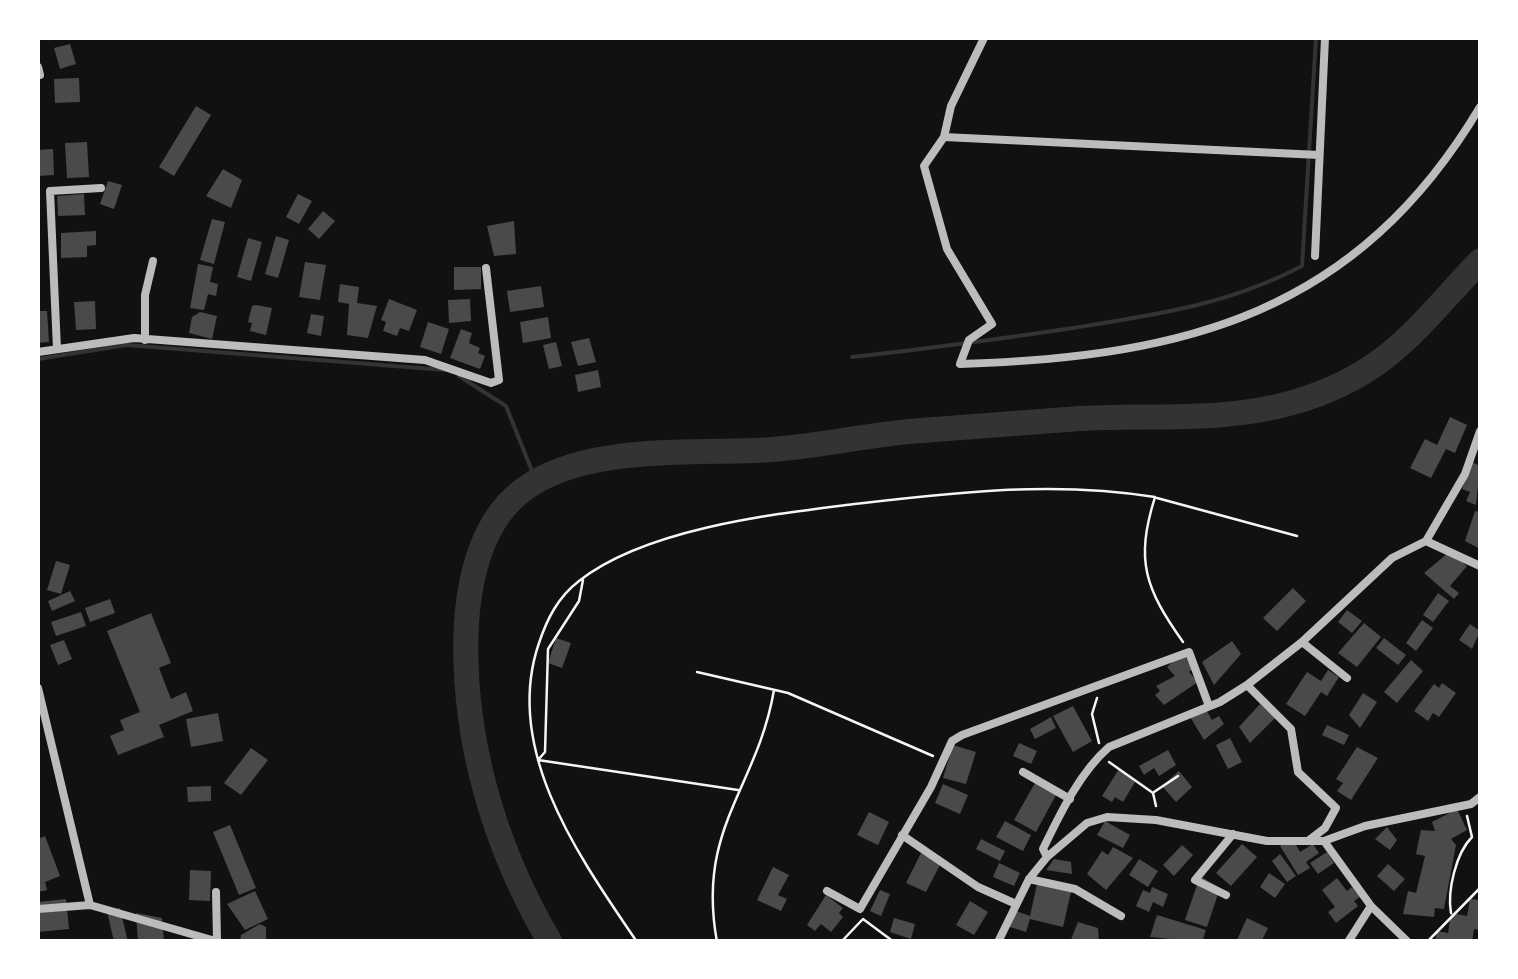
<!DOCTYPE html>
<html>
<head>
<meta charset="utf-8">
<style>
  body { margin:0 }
  #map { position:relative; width:1518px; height:979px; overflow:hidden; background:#111; font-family:Quicksand,sans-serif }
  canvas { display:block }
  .frame { position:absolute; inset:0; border:40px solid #fff; pointer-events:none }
</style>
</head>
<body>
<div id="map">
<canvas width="1518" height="979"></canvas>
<div class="frame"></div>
</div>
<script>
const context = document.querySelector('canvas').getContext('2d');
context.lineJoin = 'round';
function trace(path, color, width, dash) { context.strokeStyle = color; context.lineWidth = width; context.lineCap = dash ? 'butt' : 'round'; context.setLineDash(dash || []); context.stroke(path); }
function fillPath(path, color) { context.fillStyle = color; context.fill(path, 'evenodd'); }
trace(new Path2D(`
  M 852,357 C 926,349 999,339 1073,328 C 1154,315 1228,305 1302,266 L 1316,38
  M 38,359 L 127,345 L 445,370
  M 459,376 L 506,406 L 536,481`), '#333', 4);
trace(new Path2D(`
  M 550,942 C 500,857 469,761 466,663 C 464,604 473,527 523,490 C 583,444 692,454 765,450 C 816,447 865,435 915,431 C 968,427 1021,423 1073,419 C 1146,414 1220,423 1291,403 C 1387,376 1416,328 1480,261`), '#333', 25);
fillPath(new Path2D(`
  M 70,44 L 76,64 L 60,69 L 54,48 Z
  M 79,78 L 80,102 L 55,103 L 54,79 Z
  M 196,106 L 211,115 L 174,176 L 159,167 Z
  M 87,142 L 89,177 L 67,178 L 65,143 Z
  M 53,149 L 54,175 L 38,176 L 38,150 Z
  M 223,169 L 242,180 L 231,208 L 206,196 Z
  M 108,181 L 122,185 L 114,209 L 100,204 Z
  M 84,194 L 85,215 L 58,216 L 57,196 Z
  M 298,194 L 312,201 L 299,224 L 286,217 Z
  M 323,211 L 335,221 L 319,239 L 308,229 Z
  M 212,219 L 225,222 L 214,264 L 200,260 Z
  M 514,221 L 516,254 L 494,256 L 487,226 Z
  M 96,231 L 96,245 L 87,246 L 87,257 L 61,258 L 61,233 Z
  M 276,236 L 289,240 L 278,278 L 265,274 Z
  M 248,238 L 262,242 L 251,281 L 237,277 Z
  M 305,262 L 326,265 L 320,300 L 299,297 Z
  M 198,264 L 213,267 L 210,282 L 218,284 L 216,296 L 208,294 L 204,310 L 190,308 Z
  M 454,267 L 481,267 L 481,289 L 454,290 Z
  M 340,284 L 359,287 L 357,303 L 377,306 L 368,338 L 347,335 L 349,304 L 338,302 Z
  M 541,286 L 544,307 L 510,312 L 507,291 Z
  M 389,299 L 417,310 L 409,331 L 400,328 L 397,336 L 383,331 L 386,322 L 381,320 Z
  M 470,299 L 471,321 L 449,323 L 448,300 Z
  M 95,301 L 96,329 L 76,330 L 74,302 Z
  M 256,305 L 272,308 L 266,335 L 250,331 L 252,323 L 248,322 L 252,306 Z
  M 38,311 L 47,311 L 49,342 L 38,343 Z
  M 200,312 L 217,316 L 212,339 L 189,333 L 192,317 Z
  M 311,314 L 324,316 L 321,336 L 307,333 Z
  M 548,317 L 551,338 L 523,343 L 520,322 Z
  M 428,322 L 449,329 L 441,354 L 420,347 Z
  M 461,329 L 472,333 L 469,343 L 480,348 L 478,353 L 485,356 L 480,369 L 450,358 Z
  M 589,338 L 596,362 L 578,366 L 571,342 Z
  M 556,342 L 562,366 L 549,369 L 543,345 Z
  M 598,370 L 601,387 L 578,392 L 575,375 Z
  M 1450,417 L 1467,425 L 1455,453 L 1446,449 L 1431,478 L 1410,468 L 1425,439 L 1437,445 Z
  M 1472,462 L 1480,466 L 1476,505 L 1466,501 L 1470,492 L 1462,489 Z
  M 1475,511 L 1480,512 L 1480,549 L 1465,541 Z
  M 1449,552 L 1467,566 L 1450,586 L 1459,593 L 1454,599 L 1424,573 Z
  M 56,561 L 70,565 L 61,594 L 47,590 Z
  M 1293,588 L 1306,601 L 1277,631 L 1263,618 Z
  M 70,591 L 75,601 L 52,611 L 48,601 Z
  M 1438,593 L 1449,601 L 1433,622 L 1423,615 Z
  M 110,599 L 115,613 L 90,622 L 85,608 Z
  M 1347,610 L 1362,621 L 1352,633 L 1338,622 Z
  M 81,612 L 86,626 L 56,636 L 51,622 Z
  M 151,613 L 171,663 L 159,668 L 171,699 L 186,692 L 193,711 L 159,725 L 164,737 L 118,755 L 110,736 L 124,730 L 120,720 L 140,712 L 107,631 Z
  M 1422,620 L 1433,628 L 1416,651 L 1406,643 Z
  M 1364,623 L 1381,637 L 1357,667 L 1338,653 Z
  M 1470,624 L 1480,631 L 1472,649 L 1459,640 Z
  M 556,638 L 571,643 L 562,668 L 548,663 Z
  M 1384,638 L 1406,655 L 1398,665 L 1376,648 Z
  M 64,640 L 72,659 L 58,665 L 50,645 Z
  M 1232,641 L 1241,654 L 1214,685 L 1202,662 Z
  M 1182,653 L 1195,667 L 1189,672 L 1198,682 L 1164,705 L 1155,695 L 1160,691 L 1156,686 L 1175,676 L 1167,667 Z
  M 1411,660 L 1423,671 L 1397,703 L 1384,692 Z
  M 1328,670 L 1339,677 L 1327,696 L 1321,692 L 1305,716 L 1286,704 L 1307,672 L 1321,681 Z
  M 1442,683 L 1456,693 L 1439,717 L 1433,713 L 1428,721 L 1414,711 L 1434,684 L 1439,688 Z
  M 1363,693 L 1377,702 L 1360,728 L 1349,715 Z
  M 1260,704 L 1275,718 L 1250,743 L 1239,727 Z
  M 1073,706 L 1092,741 L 1073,752 L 1053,716 Z
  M 1204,706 L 1212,720 L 1219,716 L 1224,724 L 1204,740 L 1189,715 Z
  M 218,713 L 223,741 L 191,747 L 186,719 Z
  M 1051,717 L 1056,728 L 1035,739 L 1030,729 Z
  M 1327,725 L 1349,735 L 1344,745 L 1322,735 Z
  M 1230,738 L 1242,762 L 1228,769 L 1216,745 Z
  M 1019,743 L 1037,751 L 1031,764 L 1013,756 Z
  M 953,745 L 976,752 L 966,784 L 943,778 Z
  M 1357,747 L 1378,758 L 1351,800 L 1337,791 L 1343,783 L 1336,779 Z
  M 251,748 L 268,760 L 241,795 L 224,783 Z
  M 1168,750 L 1176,765 L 1159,776 L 1154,768 L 1144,775 L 1139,766 Z
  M 1119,769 L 1135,782 L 1123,802 L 1115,797 L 1112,802 L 1102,796 Z
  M 1179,771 L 1192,787 L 1176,802 L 1162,786 Z
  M 1035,783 L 1056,795 L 1036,832 L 1014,820 Z
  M 943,784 L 968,795 L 960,814 L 935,803 Z
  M 211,786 L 211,801 L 188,802 L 187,787 Z
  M 1457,809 L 1467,830 L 1451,839 L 1456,845 L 1444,909 L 1435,908 L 1434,917 L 1403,914 L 1408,891 L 1416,893 L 1425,856 L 1416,854 L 1421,830 L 1435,831 L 1432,822 Z
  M 869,812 L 889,822 L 878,845 L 857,835 Z
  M 1005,821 L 1031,835 L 1023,851 L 996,837 Z
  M 1105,821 L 1130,835 L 1123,848 L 1097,835 Z
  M 230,825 L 256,888 L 239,895 L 213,832 Z
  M 1387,827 L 1397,840 L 1390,850 L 1375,839 Z
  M 45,836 L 60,876 L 45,882 L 47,890 L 38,892 L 38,839 Z
  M 1292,838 L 1300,852 L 1313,844 L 1319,853 L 1306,862 L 1310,868 L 1298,875 L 1280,846 Z
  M 981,839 L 1005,851 L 1000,861 L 976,849 Z
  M 1242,844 L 1257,857 L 1231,886 L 1216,873 Z
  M 1182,845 L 1193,855 L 1174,876 L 1163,865 Z
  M 1113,847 L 1133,858 L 1106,890 L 1087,874 L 1102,851 L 1108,855 Z
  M 1327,852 L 1334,863 L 1318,874 L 1310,863 Z
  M 921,853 L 941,863 L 926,892 L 906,883 Z
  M 1280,854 L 1296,876 L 1287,882 L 1272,861 Z
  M 1054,859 L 1071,862 L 1072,874 L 1046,870 Z
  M 1139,859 L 1158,871 L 1148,887 L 1129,875 Z
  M 999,863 L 1020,873 L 1014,886 L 993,877 Z
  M 1388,864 L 1405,879 L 1394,891 L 1377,876 Z
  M 773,867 L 789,875 L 778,895 L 787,899 L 781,911 L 757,900 Z
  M 190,870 L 211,871 L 210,901 L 189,900 Z
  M 1269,873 L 1285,884 L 1275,898 L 1260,887 Z
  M 1200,876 L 1220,888 L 1207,927 L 1185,920 Z
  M 1337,878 L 1347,891 L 1352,887 L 1360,897 L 1354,901 L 1358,906 L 1336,923 L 1328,912 L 1335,907 L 1322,890 Z
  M 1037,884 L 1071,892 L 1063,927 L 1030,919 L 1026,932 L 1010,927 L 1016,911 L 1030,916 Z
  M 1152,887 L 1168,894 L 1163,907 L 1153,902 L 1149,912 L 1136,906 L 1143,890 L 1150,893 Z
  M 880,890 L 890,894 L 881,916 L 870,911 Z
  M 255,891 L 268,919 L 245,930 L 227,904 Z
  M 826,895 L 843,908 L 839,913 L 843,917 L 831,932 L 821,924 L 815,931 L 807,925 Z
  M 66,899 L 69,929 L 38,932 L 38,902 Z
  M 1470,899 L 1480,900 L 1480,930 L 1474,929 L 1472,942 L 1435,942 L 1437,931 L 1448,933 L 1451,913 L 1467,916 Z
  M 970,901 L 988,912 L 974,935 L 956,925 Z
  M 120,908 L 128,942 L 114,942 L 107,911 Z
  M 136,913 L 162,918 L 164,942 L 138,942 Z
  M 1157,915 L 1206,930 L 1202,942 L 1150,937 Z
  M 894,918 L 915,924 L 911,939 L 890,932 Z
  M 1247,918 L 1268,928 L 1261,942 L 1236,942 Z
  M 1078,922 L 1098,928 L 1099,942 L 1070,942 Z
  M 260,924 L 266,927 L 266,942 L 240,941 L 241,935 Z`), '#4a4a4a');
trace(new Path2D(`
  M 1157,498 L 1297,536
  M 583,580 L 579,601 L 548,649 L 545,752 L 538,760 L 738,790
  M 697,672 L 788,693 L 933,756
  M 1097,698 L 1092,714 L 1099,743
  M 1109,762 L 1153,793 L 1156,806
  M 1154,792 L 1178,776
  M 1451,913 C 1447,891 1456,853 1472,837 L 1467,816
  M 863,919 L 894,942
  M 637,942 C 580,858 502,750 539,643 C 547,619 558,597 579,581 C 644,530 766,515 846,505 C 951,493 1051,480 1155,497 C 1135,561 1145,588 1183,642
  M 717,942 C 696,828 757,789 774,690
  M 841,942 L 862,920
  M 1427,942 L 1480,888`), '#f5f5f5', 2.5);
trace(new Path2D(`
  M 984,38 L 951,106 L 944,137 L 924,166 L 947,249 L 992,324 L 969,340 L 960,364 C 1187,357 1357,313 1480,107
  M 38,67 L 40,75
  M 944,137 L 1319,155
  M 1315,256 L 1325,38
  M 145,340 L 145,295 L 153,261
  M 57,349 L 50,191 L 101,188
  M 38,352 L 134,338 L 425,360 L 491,383 L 499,380 L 486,268
  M 1426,541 L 1480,566
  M 1302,642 L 1347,678
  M 1247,685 L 1291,729 L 1298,772 L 1336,808 L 1325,828 L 1308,841
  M 38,688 L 90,905
  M 1023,772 L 1070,799
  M 902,835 L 978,887 L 1016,904
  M 1324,841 L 1371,906 L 1408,942
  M 1047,857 L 1043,849 C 1060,814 1080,772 1109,747 L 1220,702 L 1247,685 L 1302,642 L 1392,558 L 1426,541 L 1465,474 L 1480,431
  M 1029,879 L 1075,889 L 1121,916
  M 827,891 L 860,909 L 931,787 L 952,741 L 962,735 L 1189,652 L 1209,706
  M 216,892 L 217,940
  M 1226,895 L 1195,880 L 1233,834
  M 38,909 L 90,905 L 219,942
  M 998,942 L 1029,879 L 1047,857 L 1087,823 L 1107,817 L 1156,820 L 1267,841 L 1324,841 L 1365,826 L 1471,804 L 1480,797
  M 1348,942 L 1371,906`), '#bcbcbc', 8);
</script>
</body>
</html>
